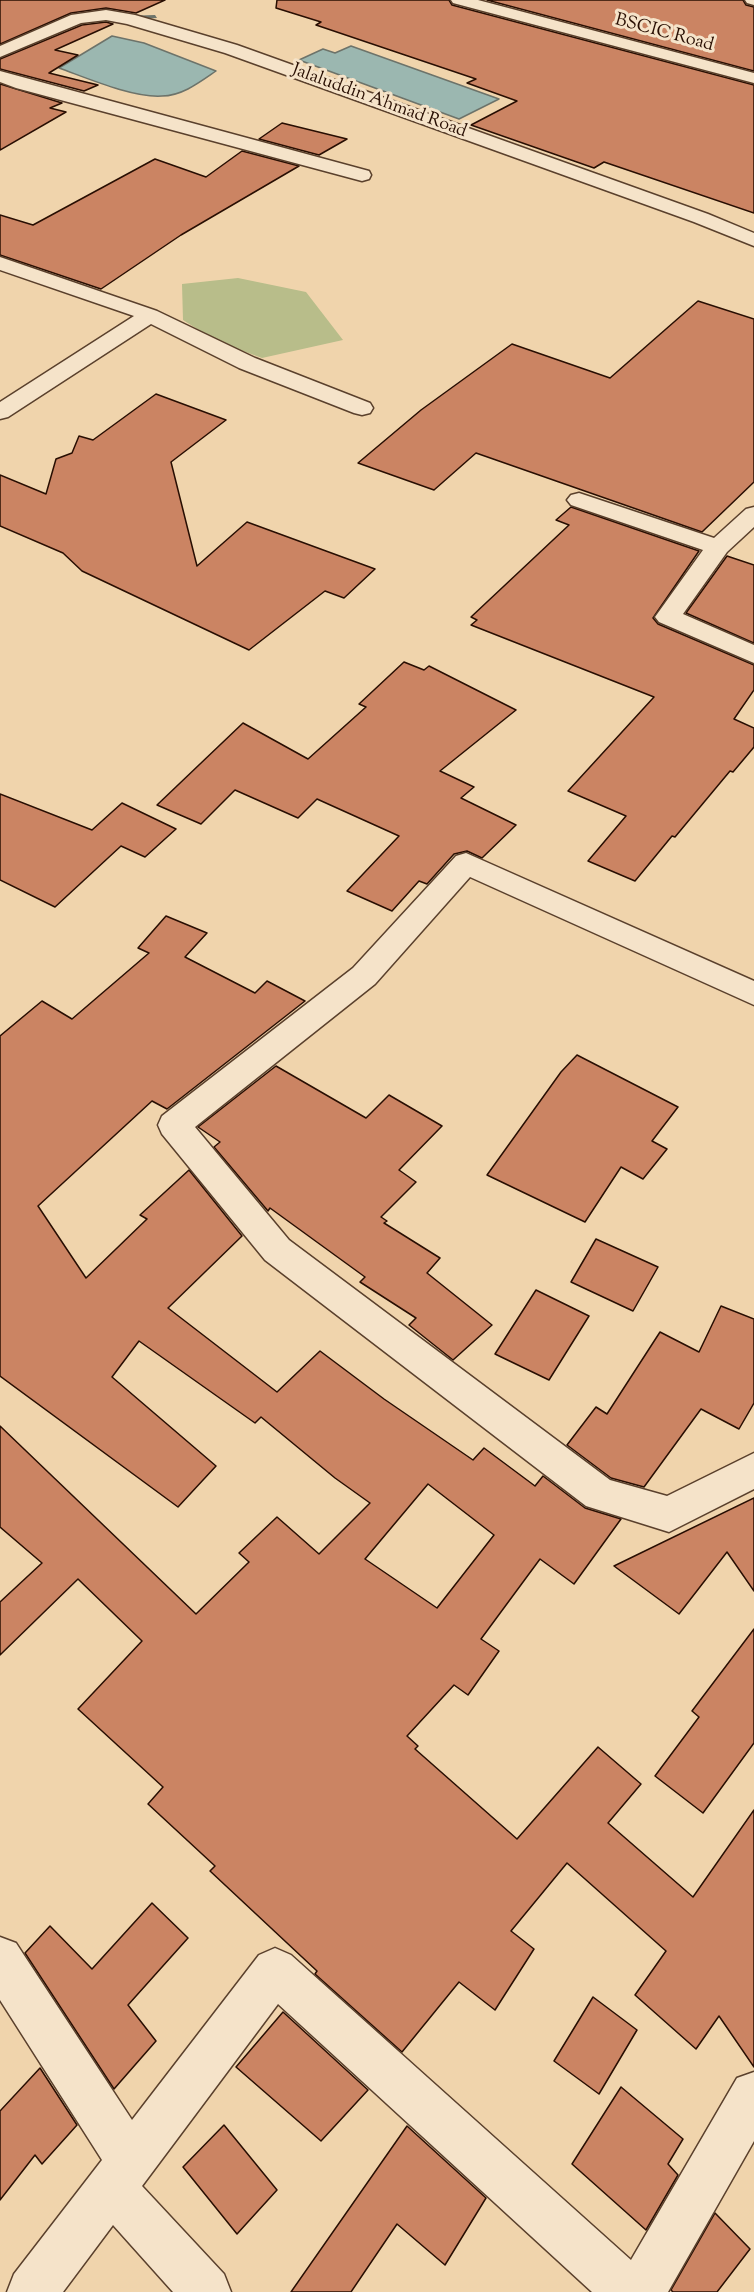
<!DOCTYPE html>
<html>
<head>
<meta charset="utf-8">
<style>
  body { margin:0 }
  canvas { display:block; background:#f0d4ac }
</style>
</head>
<body>
<canvas width="754" height="2292"></canvas>
<script>
const context = document.querySelector('canvas').getContext('2d');
context.lineJoin = 'round';
function fillPath(path, color) { context.fillStyle = color; context.fill(path, 'evenodd'); }
function trace(path, color, width, dash) { context.strokeStyle = color; context.lineWidth = width; context.lineCap = dash ? 'butt' : 'round'; context.setLineDash(dash || []); context.stroke(path); }
function drawText(font, color, halo, rows, align = 'center') {
  context.font = font + ' "Sorts Mill Goudy",serif'; context.lineWidth = 6; context.setLineDash([]); context.textBaseline = 'middle'; context.strokeStyle = halo; context.fillStyle = color; for (const [text, x, y, turn = 0] of rows) {
    context.save(); context.translate(x, y); context.rotate((+turn || 0) * Math.PI / 180); context.textAlign = isNaN(turn) ? turn : align; if (halo) context.strokeText(text, 0, 0); context.fillText(text, 0, 0); context.restore();
  }
}
fillPath(new Path2D(`
  M 238,278 L 306,292 L 343,340 L 262,358 L 216,341 L 183,320 L 182,284 Z`), '#b8bd8a');
const water = new Path2D(`
  M 112,36 L 144,43 L 216,71 C 200,82 182,96 162,96 C 133,98 87,78 59,68 Z
  M 351,46 L 499,99 L 459,119 L 299,60 L 323,49 L 335,53 Z`);
fillPath(water, '#9bb7b0');
trace(water, '#6d736a', 1.5);
fillPath(new Path2D(`
  M 155,15 L 157,18 L 124,20 L 121,18 L 124,16 Z`), '#6d736a');
const building = new Path2D(`
  M 0,0 L 165,0 L 136,13 L 106,8 L 71,13 L 0,44 Z
  M 277,0 L 449,0 L 452,5 L 754,85 L 754,213 L 604,162 L 594,168 L 471,125 L 517,101 L 467,83 L 476,79 L 316,25 L 321,22 L 276,8 Z
  M 487,0 L 743,0 L 746,5 L 754,7 L 754,71 Z
  M 106,22 L 113,24 L 55,50 L 78,55 L 49,73 L 98,85 L 84,91 L 0,69 L 0,59 L 82,25 Z
  M 0,84 L 62,103 L 50,108 L 66,112 L 0,150 Z
  M 282,123 L 347,139 L 319,155 L 259,139 Z
  M 242,151 L 299,166 L 181,235 L 101,289 L 0,255 L 0,215 L 33,225 L 155,159 L 206,177 Z
  M 698,301 L 754,319 L 754,482 L 702,532 L 476,453 L 434,490 L 358,463 L 421,410 L 512,344 L 610,378 Z
  M 156,394 L 226,420 L 171,462 L 197,566 L 247,522 L 375,569 L 344,598 L 325,591 L 249,650 L 82,571 L 63,553 L 0,526 L 0,475 L 46,494 L 56,459 L 72,453 L 79,436 L 93,440 Z
  M 571,507 L 699,551 L 653,618 L 658,624 L 754,665 L 754,690 L 734,719 L 754,728 L 754,747 L 733,772 L 730,771 L 675,837 L 672,836 L 635,881 L 588,861 L 626,816 L 568,791 L 654,697 L 471,625 L 477,620 L 471,617 L 569,525 L 556,520 Z
  M 727,556 L 754,565 L 754,643 L 686,613 Z
  M 404,662 L 424,670 L 429,666 L 516,710 L 440,771 L 474,787 L 461,798 L 516,825 L 482,858 L 467,851 L 454,854 L 427,884 L 419,881 L 392,911 L 347,891 L 399,836 L 317,799 L 298,818 L 235,790 L 201,824 L 157,805 L 243,723 L 308,759 L 366,707 L 359,704 Z
  M 0,794 L 92,830 L 122,803 L 176,829 L 145,857 L 121,846 L 55,907 L 0,880 Z
  M 166,916 L 207,933 L 185,957 L 255,993 L 267,981 L 305,1001 L 167,1109 L 152,1101 L 38,1206 L 86,1278 L 147,1219 L 140,1215 L 189,1170 L 242,1236 L 168,1308 L 277,1392 L 320,1351 L 384,1399 L 473,1460 L 484,1448 L 535,1486 L 543,1476 L 585,1508 L 621,1519 L 574,1584 L 540,1559 L 481,1639 L 499,1651 L 468,1695 L 454,1685 L 407,1736 L 418,1746 L 415,1749 L 517,1839 L 598,1747 L 641,1784 L 608,1823 L 693,1897 L 754,1810 L 754,2067 L 719,2016 L 696,2049 L 635,1995 L 666,1951 L 567,1863 L 511,1931 L 534,1949 L 495,2010 L 459,1982 L 402,2052 L 315,1974 L 317,1971 L 210,1871 L 215,1866 L 148,1804 L 163,1787 L 78,1709 L 142,1641 L 78,1579 L 0,1655 L 0,1602 L 42,1563 L 0,1527 L 0,1426 L 196,1614 L 249,1562 L 239,1553 L 277,1517 L 319,1554 L 370,1503 L 335,1478 L 261,1417 L 255,1423 L 139,1341 L 112,1377 L 216,1466 L 178,1507 L 0,1376 L 0,1036 L 42,1001 L 72,1019 L 149,953 L 138,948 ZM 428,1484 L 494,1535 L 437,1608 L 365,1559 Z
  M 577,1055 L 678,1107 L 652,1141 L 667,1149 L 643,1179 L 621,1167 L 585,1222 L 487,1175 L 561,1072 Z
  M 276,1066 L 366,1118 L 389,1095 L 442,1126 L 399,1170 L 416,1182 L 381,1217 L 387,1221 L 384,1223 L 440,1258 L 427,1273 L 492,1325 L 453,1360 L 409,1325 L 416,1318 L 360,1282 L 365,1277 L 270,1208 L 268,1211 L 214,1147 L 220,1142 L 198,1127 Z
  M 596,1239 L 658,1267 L 633,1311 L 571,1282 Z
  M 536,1290 L 589,1316 L 549,1380 L 495,1354 Z
  M 721,1306 L 754,1319 L 754,1403 L 739,1429 L 701,1409 L 644,1487 L 611,1478 L 567,1445 L 596,1407 L 607,1414 L 660,1332 L 699,1352 Z
  M 754,1498 L 754,1591 L 727,1552 L 679,1614 L 614,1566 Z
  M 754,1629 L 754,1743 L 703,1813 L 655,1776 L 699,1717 L 692,1711 Z
  M 152,1903 L 188,1938 L 128,2005 L 156,2041 L 114,2089 L 25,1953 L 50,1926 L 92,1969 Z
  M 593,1997 L 637,2030 L 599,2094 L 554,2061 Z
  M 283,2012 L 368,2090 L 321,2141 L 236,2067 Z
  M 40,2068 L 77,2125 L 42,2164 L 35,2155 L 0,2200 L 0,2111 Z
  M 621,2087 L 683,2139 L 668,2164 L 678,2175 L 646,2230 L 572,2164 Z
  M 224,2125 L 277,2190 L 237,2234 L 183,2167 Z
  M 407,2126 L 486,2198 L 445,2265 L 397,2224 L 351,2292 L 291,2292 Z
  M 715,2213 L 750,2249 L 717,2292 L 673,2292 L 671,2290 Z`);
fillPath(building, '#cb8463');
trace(building, '#280e02', 1.5);
const minor = new Path2D(`
  M 451,0 L 478,0 L 754,73 L 754,83 L 453,3 Z
  M 745,0 L 754,0 L 754,5 L 747,3 Z
  M 106,10 L 135,15 L 237,45 L 708,214 L 754,233 L 754,246 L 694,222 L 225,53 L 127,24 L 106,20 L 81,23 L 0,57 L 0,46 L 71,15 Z
  M 0,71 L 369,171 L 371,175 L 369,179 L 362,181 L 16,88 L 0,82 Z
  M 0,257 L 157,311 L 255,358 L 370,403 L 373,408 L 370,413 L 362,415 L 354,413 L 239,368 L 151,324 L 8,417 L 0,419 L 0,402 L 134,316 L 0,270 Z
  M 579,493 L 714,538 L 746,509 L 754,507 L 754,527 L 727,552 L 683,614 L 754,645 L 754,663 L 659,622 L 655,617 L 703,550 L 571,505 L 567,500 L 571,495 Z
  M 466,853 L 754,981 L 754,1005 L 470,877 L 375,984 L 195,1127 L 289,1240 L 610,1480 L 667,1496 L 754,1453 L 754,1489 L 669,1532 L 586,1506 L 265,1260 L 162,1134 L 158,1125 L 162,1116 L 353,968 L 456,856 Z
  M 0,1937 L 16,1943 L 132,2120 L 259,1955 L 275,1948 L 291,1955 L 631,2260 L 737,2078 L 754,2072 L 754,2141 L 668,2292 L 592,2292 L 278,2004 L 142,2186 L 224,2274 L 231,2292 L 173,2292 L 113,2225 L 63,2292 L 7,2292 L 14,2274 L 102,2160 L 0,2000 Z`);
trace(minor, '#5a402c', 3);
fillPath(minor, '#f5e3c9');
drawText('18px', '#280e02', '#f5e3c9', [
  ["BSCIC Road",664,34,15],
  ["Jalaluddin Ahmad Road",379,102,20]
]);
</script>
</body>
</html>
